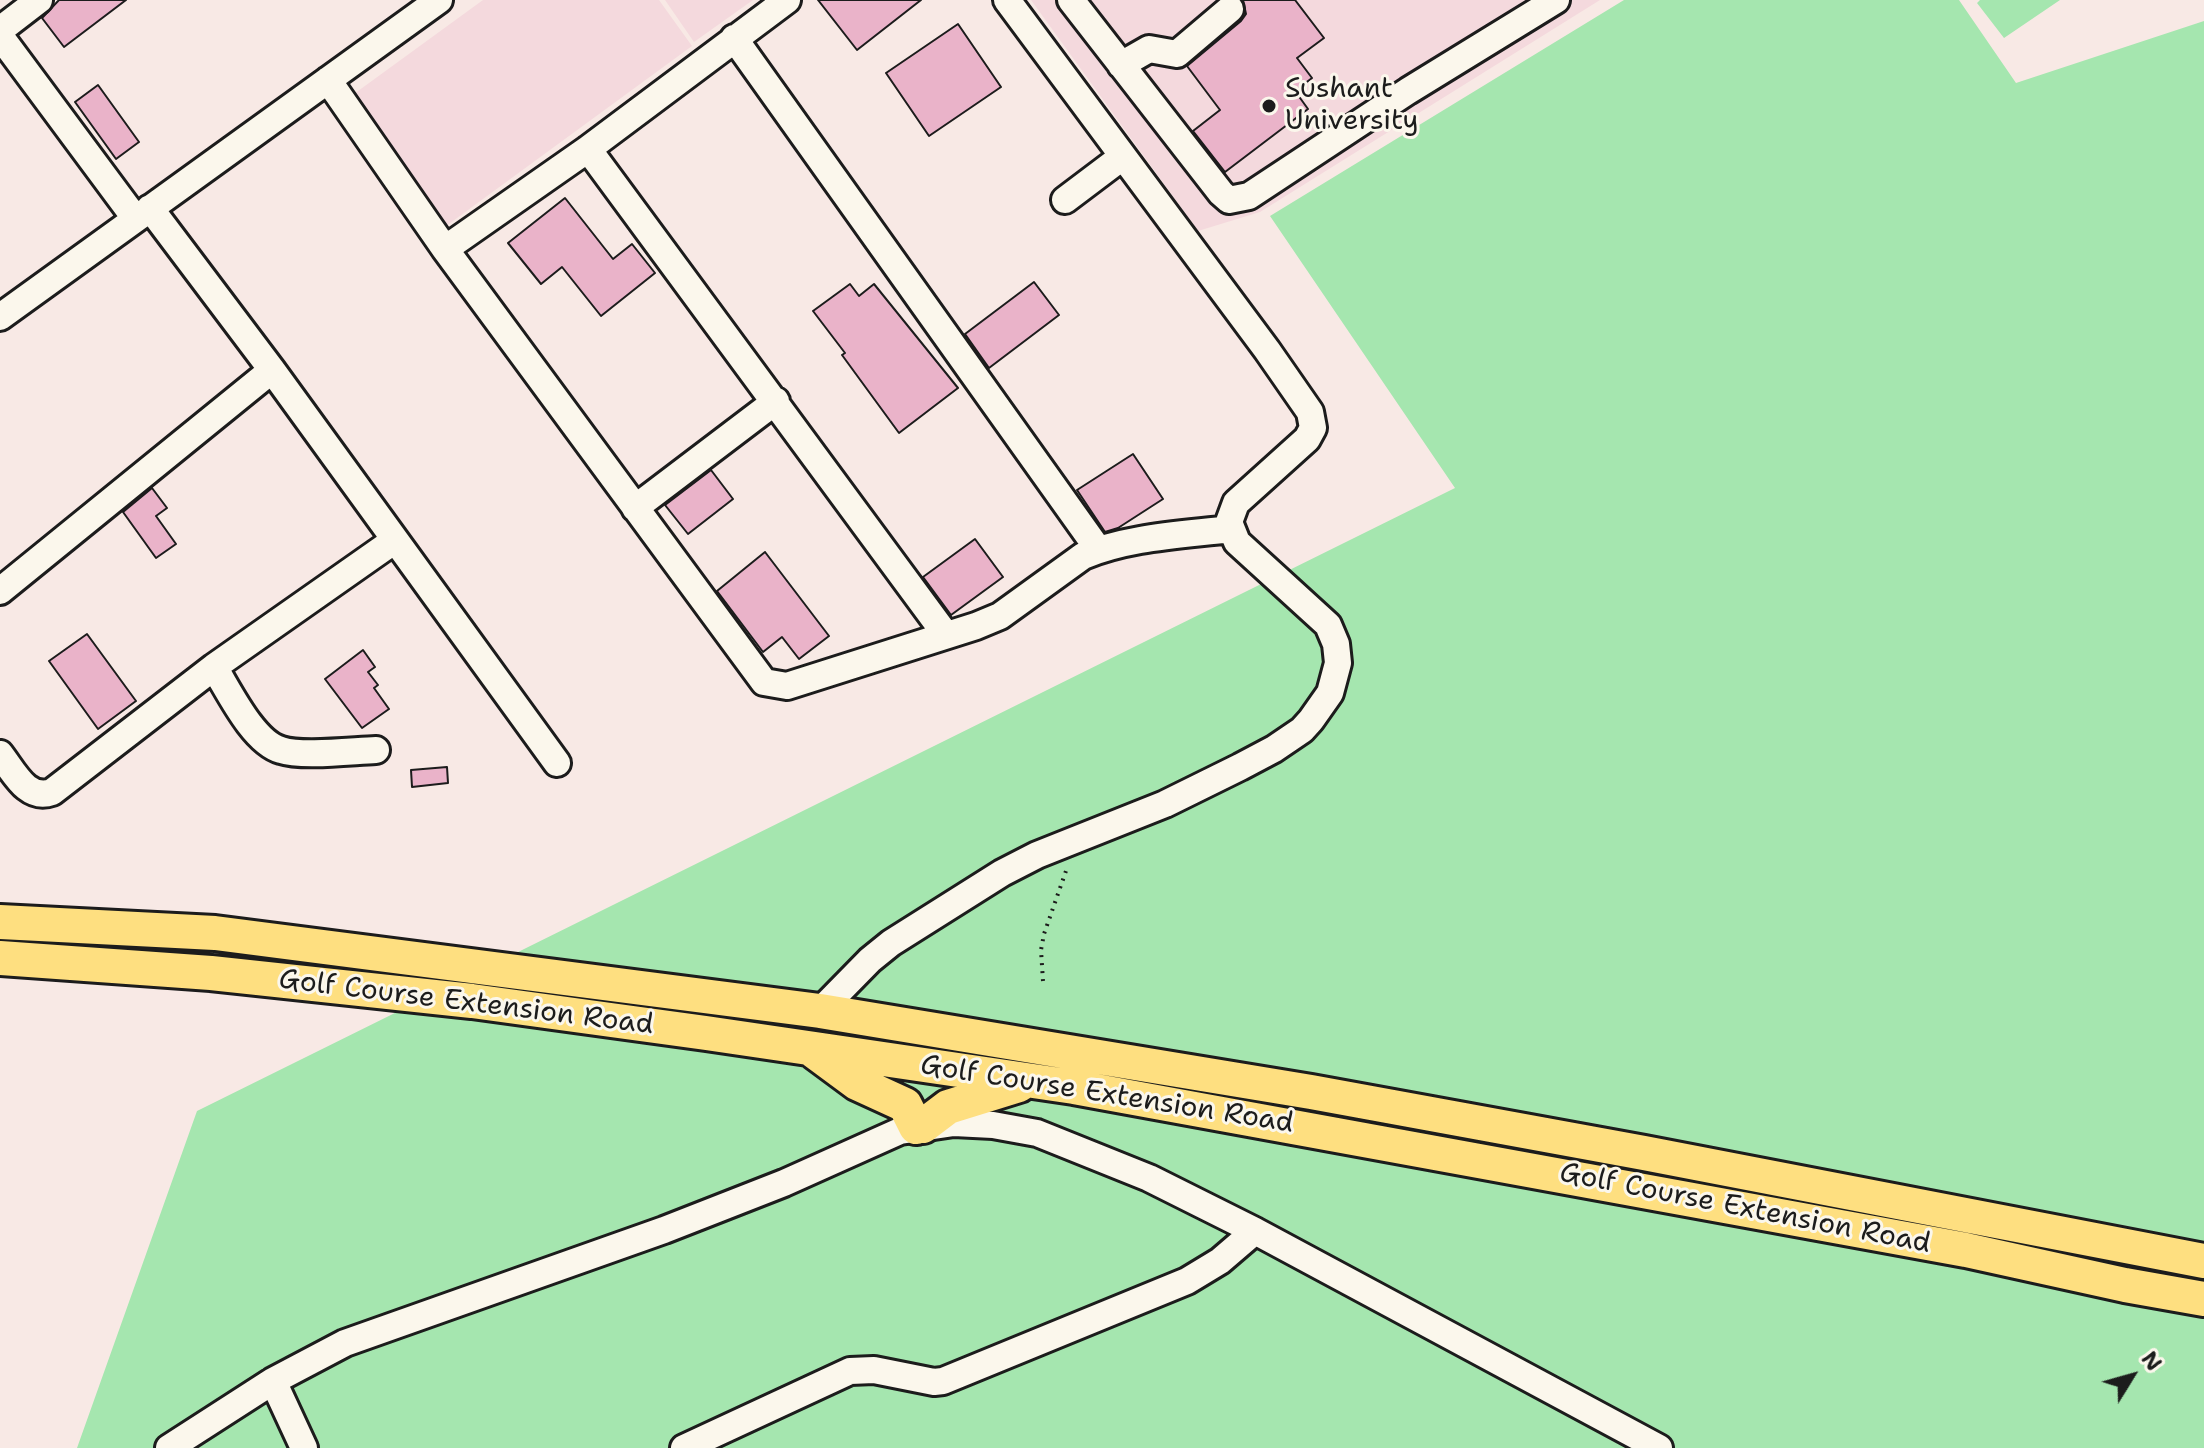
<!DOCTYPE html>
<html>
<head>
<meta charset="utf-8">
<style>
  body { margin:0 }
  #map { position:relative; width:2204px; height:1448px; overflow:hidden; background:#f8e9e5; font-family:"Shantell Sans",sans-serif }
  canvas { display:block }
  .north { position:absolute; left:2092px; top:1336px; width:80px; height:80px; -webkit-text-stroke:6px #fbf7ec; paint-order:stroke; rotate:53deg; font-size:22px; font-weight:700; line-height:32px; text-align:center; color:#1c1c1c }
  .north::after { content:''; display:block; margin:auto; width:28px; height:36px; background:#1c1c1c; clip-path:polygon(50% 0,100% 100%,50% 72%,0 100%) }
</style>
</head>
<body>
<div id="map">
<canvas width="2204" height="1448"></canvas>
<div class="north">N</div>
</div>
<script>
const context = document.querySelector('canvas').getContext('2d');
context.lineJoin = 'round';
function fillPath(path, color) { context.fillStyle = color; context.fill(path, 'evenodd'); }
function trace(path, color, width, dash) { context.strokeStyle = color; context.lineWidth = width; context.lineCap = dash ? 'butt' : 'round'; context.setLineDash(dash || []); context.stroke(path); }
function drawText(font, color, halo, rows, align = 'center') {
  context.font = font + ' "Shantell Sans",sans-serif'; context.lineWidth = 6; context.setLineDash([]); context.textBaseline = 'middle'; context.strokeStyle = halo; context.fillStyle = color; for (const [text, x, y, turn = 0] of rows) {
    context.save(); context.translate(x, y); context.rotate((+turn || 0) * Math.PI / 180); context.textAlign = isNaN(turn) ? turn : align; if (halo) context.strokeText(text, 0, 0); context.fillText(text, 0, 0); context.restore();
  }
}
fillPath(new Path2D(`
  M 483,0 L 659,0 L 692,46 L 442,229 L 347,99 Z
  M 665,0 L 753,0 L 694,42 Z
  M 1031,0 L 1600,0 L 1260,212 L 1198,231 Z`), '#f4d9dd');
fillPath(new Path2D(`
  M 1624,0 L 1959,0 L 2016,83 L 2204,21 L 2204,1448 L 77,1448 L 197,1111 L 1455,488 L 1270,216 Z
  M 1980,0 L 2060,0 L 2004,38 L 1977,3 Z`), '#a5e6af');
const building = new Path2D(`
  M 59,0 L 126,0 L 64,47 L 42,18 Z
  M 818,0 L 921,0 L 857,50 Z
  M 1243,0 L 1295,0 L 1324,38 L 1297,58 L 1312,78 L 1295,91 L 1308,109 L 1225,172 L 1193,131 L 1220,110 L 1187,66 L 1241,21 L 1246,14 Z
  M 958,24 L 1001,87 L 929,136 L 886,73 Z
  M 98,85 L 139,142 L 116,159 L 75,102 Z
  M 565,198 L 613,259 L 632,244 L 655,273 L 601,316 L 562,267 L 541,284 L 508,243 Z
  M 1034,282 L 1059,315 L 989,368 L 965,334 Z
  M 850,284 L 859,296 L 874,284 L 958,388 L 899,433 L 842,355 L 845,353 L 813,311 Z
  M 1133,454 L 1163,499 L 1118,528 L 1105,532 L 1077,490 Z
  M 711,470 L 733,499 L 688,534 L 665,505 Z
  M 152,488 L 167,508 L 156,516 L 176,544 L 156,558 L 123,512 Z
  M 975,539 L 1003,577 L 951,615 L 923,577 Z
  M 765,552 L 829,636 L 799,659 L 782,637 L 763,652 L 717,591 Z
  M 87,634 L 136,701 L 98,729 L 49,661 Z
  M 363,650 L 375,667 L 368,672 L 378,685 L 374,688 L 389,709 L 362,728 L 325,679 Z
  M 447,767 L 448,783 L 412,787 L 411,770 Z`);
fillPath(building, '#eab3c9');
trace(building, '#1c1c1c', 2);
const minor = new Path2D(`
  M 1071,0 L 1221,193 L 1229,200 L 1249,196 L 1408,91 L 1556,0
  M 0,30 L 39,0
  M 0,36 L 135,218
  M 734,38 L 1098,549
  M 1121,65 L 1149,49 L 1177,54 L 1230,9
  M 328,80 L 445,249 L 764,682 L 787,686 L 976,626 L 1000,616 L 1083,556 C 1128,537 1181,535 1230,529
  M 588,149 L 946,635
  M 1065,200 L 1122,157
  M 150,208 L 272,370 L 557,763
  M 445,249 L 588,149 L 787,0
  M 0,317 L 439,0
  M 635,508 L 776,401
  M 0,591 L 272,370
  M 214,667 C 229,691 253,742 281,750 C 302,757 351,751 376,750
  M 0,754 C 14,772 27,801 52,792 L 214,667 L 395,540
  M 820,1011 L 870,960 L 891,943 L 1002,873 L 1037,855 L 1165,804 L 1240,767 L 1274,749 L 1302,730 L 1311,720 L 1330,693 L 1338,663 L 1336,644 L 1328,625 L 1237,542 L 1229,522 L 1236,503 L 1307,439 L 1313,428 L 1310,412 L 1267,350 L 1007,0
  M 273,1381 L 304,1448
  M 169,1448 L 273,1381 L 345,1343 L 664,1230 L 784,1183 L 900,1131 L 954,1123 L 993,1125 L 1037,1133 L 1149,1178 L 1255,1231 L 1659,1448
  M 684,1448 L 850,1371 L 874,1370 L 934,1382 L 943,1381 L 1187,1281 L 1220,1261 L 1255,1231`);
const major = new Path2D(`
  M 0,922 L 215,933 L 820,1011 L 1311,1092 L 1644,1153 L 2204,1261
  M 0,958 L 211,973 L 472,1001 L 706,1033 L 1074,1087 L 1966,1250 L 2125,1285 L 2204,1299
  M 811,1049 L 857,1083 L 905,1105 L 916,1127
  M 923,1126 L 948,1107 L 1019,1085`);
trace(minor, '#1c1c1c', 32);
trace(major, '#1c1c1c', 40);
trace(new Path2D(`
  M 1043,981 L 1041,950 L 1044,934 L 1067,868`), '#1c1c1c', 4, [2, 6]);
trace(minor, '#fbf7ec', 26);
trace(major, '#fedf80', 34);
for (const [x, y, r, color] of [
  [1269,106,8,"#1c1c1c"]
]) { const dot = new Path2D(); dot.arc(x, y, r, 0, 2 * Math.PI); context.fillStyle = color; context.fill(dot); trace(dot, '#fbf7ec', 3); }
drawText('28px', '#1c1c1c', '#fbf7ec', [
  ["Sushant",1285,90],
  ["University",1285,122]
], 'left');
drawText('28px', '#1c1c1c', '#fbf7ec', [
  ["Golf Course Extension Road",466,1003,7],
  ["Golf Course Extension Road",1107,1095,9],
  ["Golf Course Extension Road",1745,1209,11]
]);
</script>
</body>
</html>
